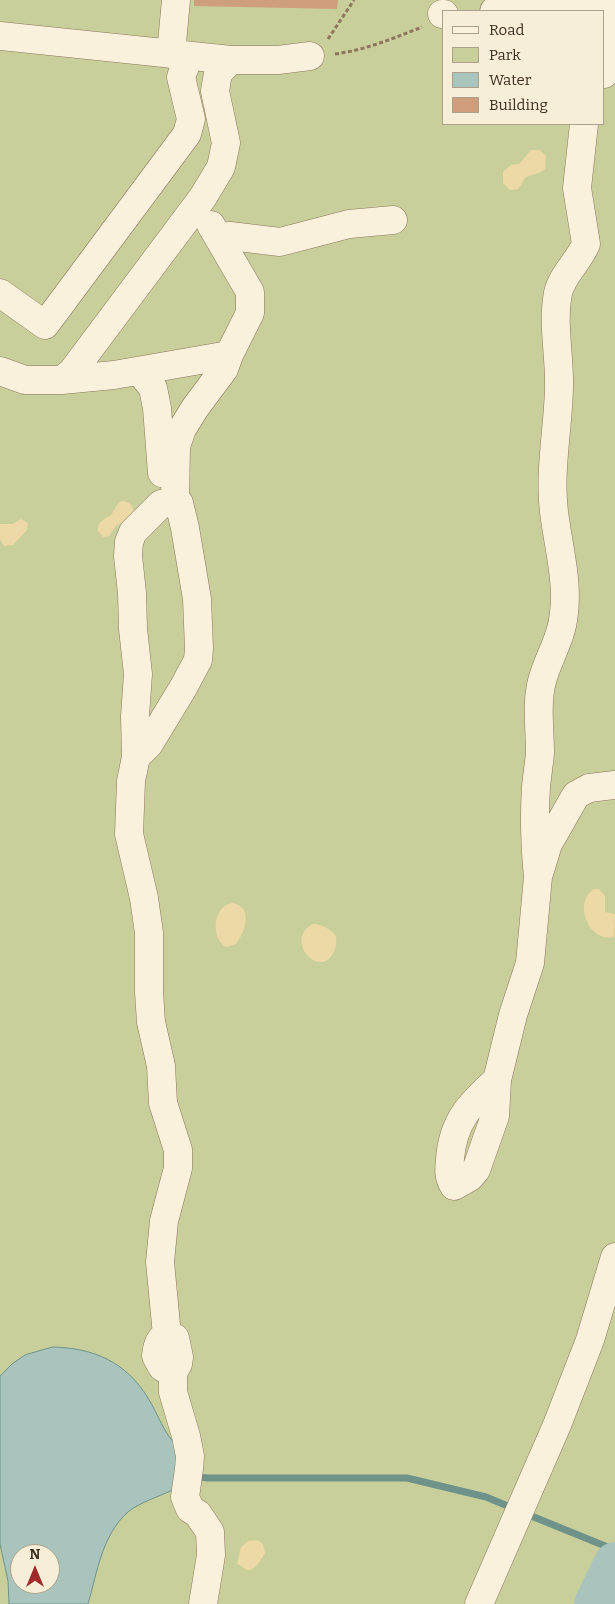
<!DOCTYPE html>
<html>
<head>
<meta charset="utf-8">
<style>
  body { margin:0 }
  #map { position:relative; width:615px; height:1604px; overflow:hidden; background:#f0e4c8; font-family:Bitter,serif }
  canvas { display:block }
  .legend { position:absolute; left:442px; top:10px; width:162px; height:115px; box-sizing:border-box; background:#f7eed8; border:1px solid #ada18e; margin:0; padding:6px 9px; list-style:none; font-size:15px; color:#3d2e20 }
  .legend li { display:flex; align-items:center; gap:10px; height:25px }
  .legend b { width:25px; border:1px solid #ada18e }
  .north { position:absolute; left:10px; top:1544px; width:50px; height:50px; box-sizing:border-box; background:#f7eed8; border:1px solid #ada18e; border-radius:50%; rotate:0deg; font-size:14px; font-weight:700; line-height:20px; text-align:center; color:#3d2e20 }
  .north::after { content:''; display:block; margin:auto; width:18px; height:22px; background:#9e2a2b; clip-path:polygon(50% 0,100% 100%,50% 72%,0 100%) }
</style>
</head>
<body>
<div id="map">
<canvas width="615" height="1604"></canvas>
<ul class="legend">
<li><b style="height:6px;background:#faf1dc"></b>Road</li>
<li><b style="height:14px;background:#c9cf9b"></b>Park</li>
<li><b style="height:14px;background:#a9c4bc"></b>Water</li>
<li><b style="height:14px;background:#cf9f7d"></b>Building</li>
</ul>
<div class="north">N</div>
</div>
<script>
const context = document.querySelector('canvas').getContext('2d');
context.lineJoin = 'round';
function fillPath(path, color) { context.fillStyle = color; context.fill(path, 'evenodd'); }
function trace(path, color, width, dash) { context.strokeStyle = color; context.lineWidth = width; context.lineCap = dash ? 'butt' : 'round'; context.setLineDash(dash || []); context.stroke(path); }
fillPath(new Path2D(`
  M 0,0 L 615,0 L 615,1604 L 0,1604 ZM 444,11 L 604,11 L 604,124 L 444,124 ZM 20,1554 L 50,1554 L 50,1584 L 20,1584 Z`), '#c9cf9b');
fillPath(new Path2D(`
  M 531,150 L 540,150 L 546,156 L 545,169 L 539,173 L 526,177 L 518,189 L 510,190 L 503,183 L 503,172 L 511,165 L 519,164 Z
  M 121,501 C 130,501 134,506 134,515 L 116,526 L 109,536 L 103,537 L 98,531 C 97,522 104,519 111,515 L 118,504 Z
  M 21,519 L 28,523 L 27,530 L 13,545 L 4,546 L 0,539 L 0,524 L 13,524 Z
  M 594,889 L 599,889 L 605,896 L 605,912 L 615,914 L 614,937 C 589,943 572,903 594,889 Z
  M 233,903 C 254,908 245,932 236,944 L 226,947 C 210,938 213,905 233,903 Z
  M 313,924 C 321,924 331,929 336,936 C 337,943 336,949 332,955 C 317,978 284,939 313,924 Z
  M 258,1540 L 263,1544 L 265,1553 C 262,1558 255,1571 248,1570 C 243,1569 242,1565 237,1564 L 241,1547 L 248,1541 Z`), '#ecd9a5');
const water = new Path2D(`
  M 53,1347 C 94,1348 126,1362 148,1398 C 158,1414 164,1434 178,1447 L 177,1488 C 163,1495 138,1503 128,1512 C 102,1535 97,1573 88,1604 L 9,1604 L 8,1581 L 0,1544 L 0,1376 L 12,1364 L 25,1355 ZM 20,1554 L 50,1554 L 50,1584 L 20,1584 Z`);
fillPath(water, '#a9c4bc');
trace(water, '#6f938a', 1);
trace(new Path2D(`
  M 192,1476 L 208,1478 L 407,1478 L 486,1497 L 515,1509
  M 524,1513 L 615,1550`), '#6f938a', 7);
trace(new Path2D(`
  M 595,1604 L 615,1563`), '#a9c4bc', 42);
fillPath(new Path2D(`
  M 194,0 L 338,0 L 337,9 L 194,6 Z`), '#cf9f7d');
const minor = new Path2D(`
  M 494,11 L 524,8 L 615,8
  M 442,14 L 444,14
  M 0,36 L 231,60 L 278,60 L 310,56
  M 171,54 L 176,0
  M 604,74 L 612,52 L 615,28
  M 211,225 L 250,292 L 250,313 L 229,355
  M 219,237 L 230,236 L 280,242 L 349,224 L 393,220
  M 0,293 L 45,325 L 187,134 L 191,119 L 181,77 L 189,56
  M 0,371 L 25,380 L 62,380 L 72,372 L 203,197 L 221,167 L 226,143 L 215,91 L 218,73 L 231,60
  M 140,372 L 153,388 L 157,408 L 162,473
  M 62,380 L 114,375 L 229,355 L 224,369 L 195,408 L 182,429 L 176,446 L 175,501
  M 136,757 L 149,744 L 183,688 L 198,660 L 199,648 L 197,599 L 185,528 L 179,503 L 175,501 L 161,504 L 133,532 L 129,542 L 128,556 L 132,593 L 133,629 L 138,674 L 135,716 L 136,757 L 131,781 L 129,834 L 144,898 L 149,933 L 149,992 L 151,1022 L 161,1066 L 163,1103 L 178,1150 L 178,1168 L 164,1221 L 160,1262 L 167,1335
  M 538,877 C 535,847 534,817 536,787 C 537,776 539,764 540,753 C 540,730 536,704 542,681 C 548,658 562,638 564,613 C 568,580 558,545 554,512 C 549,471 558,429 559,388 C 560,357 552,324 558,293 C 562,275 579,261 586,244 L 577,188 L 584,124
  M 497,1080 C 470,1104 453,1121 450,1159 C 449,1169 448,1177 454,1186 L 470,1177 L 476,1170 L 495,1116 L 497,1080 L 513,1015 L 530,963 L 538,877 L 548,844 L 576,795 L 589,788 L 615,785
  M 173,1373 L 162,1367 L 156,1356 C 157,1344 162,1330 175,1338 L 179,1357 L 178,1364 L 173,1373 L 173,1392 L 186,1436 L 190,1456 L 189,1469 L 185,1497 L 190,1509 L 198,1514 L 210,1532 L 211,1555 L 203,1604
  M 479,1604 L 557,1425 L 590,1340 L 615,1257`);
trace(minor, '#8d765c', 29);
trace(new Path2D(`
  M 328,39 L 354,0
  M 335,54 C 366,50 394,38 422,27`), '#8d765c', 3, [4, 2.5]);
trace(minor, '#faf1dc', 28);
</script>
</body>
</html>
